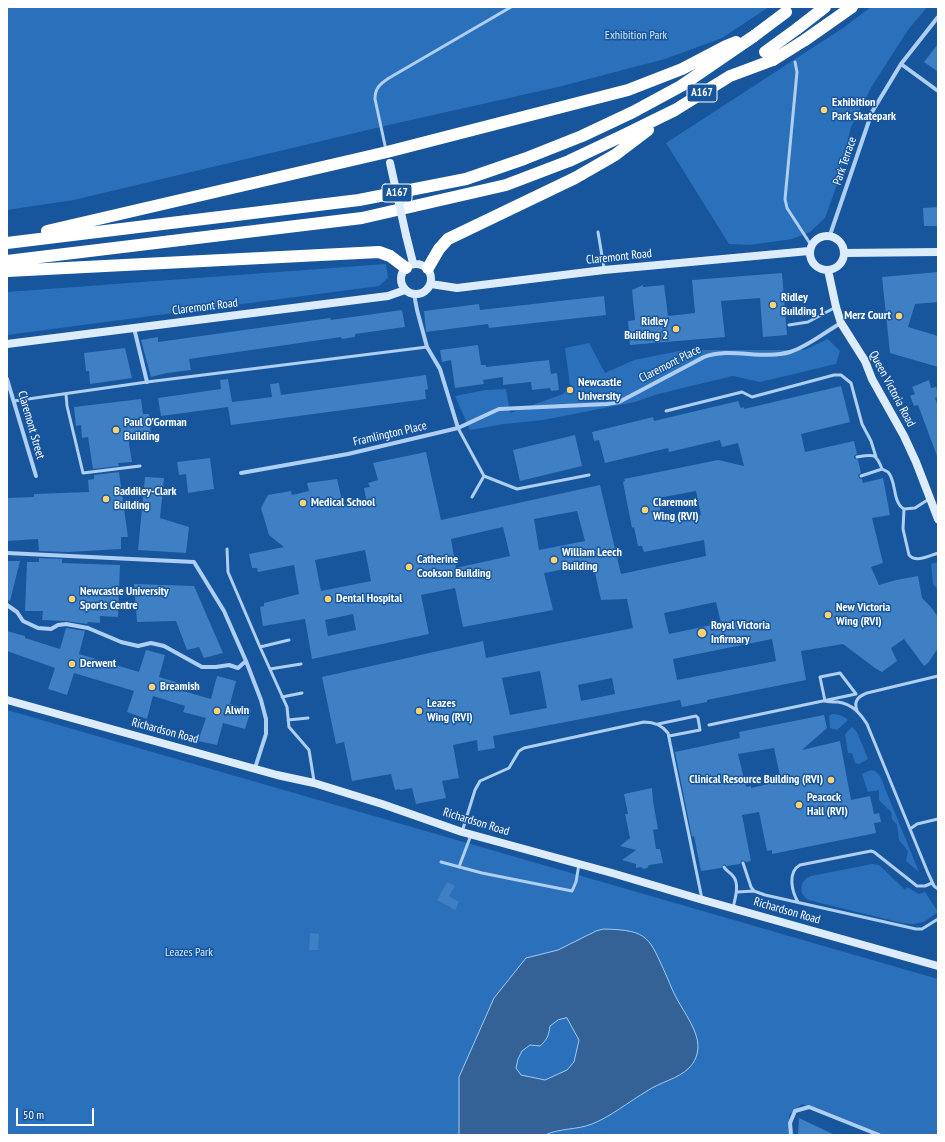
<!DOCTYPE html>
<html>
<head>
<meta charset="utf-8">
<style>
  body { margin:0 }
  #map { position:relative; width:945px; height:1142px; overflow:hidden; background:#17559d; font-family:"PT Sans Narrow",sans-serif }
  canvas { display:block }
  .frame { position:absolute; inset:0; border:8px solid #fff; pointer-events:none }
  .scale { position:absolute; left:16px; top:1108px; width:78px; height:18px; box-sizing:border-box; border:2px solid #fff; border-top:0; padding-left:5px; font-size:12px; line-height:14px; white-space:nowrap; color:#fff; -webkit-text-stroke:3px #17559d; paint-order:stroke }
</style>
</head>
<body>
<div id="map">
<canvas width="945" height="1142"></canvas>
<div class="frame"></div>
<div class="scale">50 m</div>
</div>
<script>
const context = document.querySelector('canvas').getContext('2d');
context.lineJoin = 'round';
function fillPath(path, color) { context.fillStyle = color; context.fill(path, 'evenodd'); }
function trace(path, color, width, dash) { context.strokeStyle = color; context.lineWidth = width; context.lineCap = dash ? 'butt' : 'round'; context.setLineDash(dash || []); context.stroke(path); }
function drawText(font, color, halo, rows, align = 'center') {
  context.font = font + ' "PT Sans Narrow",sans-serif'; context.lineWidth = 3; context.setLineDash([]); context.textBaseline = 'middle'; context.strokeStyle = halo; context.fillStyle = color; for (const [text, x, y, turn = 0] of rows) {
    context.save(); context.translate(x, y); context.rotate((+turn || 0) * Math.PI / 180); context.textAlign = isNaN(turn) ? turn : align; if (halo) context.strokeText(text, 0, 0); context.fillText(text, 0, 0); context.restore();
  }
}
fillPath(new Path2D(`
  M 7,7 L 769,7 L 722,38 L 665,59 L 558,87 L 393,124 L 74,200 L 7,210 Z
  M 871,7 L 927,7 L 908,30 L 872,86 L 851,127 L 838,182 L 825,218 L 810,232 L 792,239 L 750,245 L 729,244 L 666,143 L 843,28 Z
  M 386,264 L 388,278 L 379,286 L 7,335 L 7,292 Z
  M 828,339 L 840,351 L 836,364 L 760,382 L 733,376 L 658,394 L 635,402 L 543,420 L 504,424 L 470,430 L 455,396 L 485,390 L 506,389 L 510,413 L 563,394 L 570,386 L 565,348 L 589,343 L 605,373 L 634,360 L 684,350 L 804,350 Z
  M 938,562 L 938,590 L 933,584 L 931,564 Z
  M 7,710 L 938,979 L 938,1135 L 879,1135 L 802,1104 L 789,1115 L 789,1135 L 7,1135 Z
  M 832,714 C 839,714 843,716 848,720 L 837,730 L 830,728 L 829,716 Z
  M 852,727 L 857,732 L 868,759 L 859,764 L 855,763 L 852,753 L 848,753 L 845,734 Z
  M 871,770 L 875,771 L 880,776 L 919,872 L 906,861 L 908,851 L 899,840 L 897,825 L 892,819 L 891,812 L 879,800 L 879,790 L 868,792 L 862,774 Z
  M 872,864 L 879,865 L 905,890 L 907,887 L 919,894 L 925,892 L 938,912 L 924,922 L 913,924 L 902,923 L 808,900 L 802,894 C 800,885 803,879 811,876 Z`), '#2a70bb');
const water = new Path2D(`
  M 604,929 C 650,930 649,938 667,977 C 670,984 673,992 677,999 C 684,1012 698,1031 698,1046 C 698,1054 695,1062 689,1068 C 678,1079 660,1082 647,1091 C 630,1101 610,1117 592,1124 C 577,1130 560,1128 545,1135 L 459,1135 L 459,1077 L 494,998 L 526,958 L 558,950 L 596,931 ZM 567,1018 L 579,1040 L 574,1062 L 567,1070 L 545,1080 L 521,1075 L 516,1068 L 518,1059 L 522,1051 L 530,1045 L 540,1046 C 547,1040 549,1035 550,1026 L 558,1020 Z`);
fillPath(water, '#356296');
trace(water, '#a1caf5', 1);
fillPath(new Path2D(`
  M 938,44 L 938,72 L 924,62 Z
  M 938,207 L 938,226 L 924,226 L 923,208 Z
  M 938,272 L 938,302 L 915,304 L 908,327 L 938,336 L 938,367 L 890,353 L 882,277 Z
  M 782,273 L 787,335 L 763,337 L 760,298 L 721,301 L 725,337 L 630,345 L 628,321 L 635,320 L 632,290 L 643,285 L 643,287 L 664,285 L 668,316 L 695,313 L 692,280 Z
  M 604,296 L 606,315 L 489,328 L 488,324 L 426,332 L 424,311 L 479,304 L 480,310 Z
  M 402,310 L 405,327 L 355,334 L 355,337 L 342,339 L 341,337 L 189,359 L 191,370 L 167,373 L 151,377 L 141,340 L 158,337 L 158,342 L 330,318 L 331,320 Z
  M 478,345 L 481,365 L 486,365 L 486,367 L 549,360 L 551,374 L 557,373 L 559,390 L 551,391 L 550,388 L 532,390 L 531,382 L 503,385 L 503,377 L 483,380 L 484,384 L 455,388 L 451,360 L 442,362 L 440,350 Z
  M 125,348 L 132,378 L 90,384 L 89,371 L 86,371 L 84,353 Z
  M 426,375 L 428,389 L 425,390 L 426,399 L 231,425 L 228,407 L 161,416 L 158,398 L 221,389 L 220,380 L 228,379 L 232,402 L 272,397 L 270,384 L 279,383 L 281,395 Z
  M 929,380 L 931,388 L 936,387 L 938,393 L 938,397 L 935,398 L 938,406 L 937,456 L 918,405 L 914,406 L 910,396 L 915,394 L 912,387 Z
  M 841,386 L 850,422 L 801,434 L 805,452 L 854,441 L 857,454 L 854,456 L 854,458 L 858,460 L 861,473 L 858,475 L 859,478 L 862,479 L 863,483 L 883,478 L 890,515 L 872,518 L 883,563 L 871,567 L 879,585 L 896,580 L 918,576 L 922,598 L 931,607 L 938,617 L 938,648 L 928,663 L 924,666 L 904,639 L 891,648 L 897,661 L 882,672 L 875,668 L 843,644 L 801,651 L 806,680 L 707,700 L 707,702 L 682,707 L 680,700 L 493,736 L 495,748 L 478,751 L 477,740 L 453,745 L 459,778 L 442,781 L 446,798 L 416,804 L 412,788 L 400,790 L 400,789 L 395,790 L 391,774 L 352,781 L 344,742 L 336,744 L 322,677 L 483,641 L 486,658 L 633,628 L 627,599 L 601,600 L 593,564 L 544,573 L 553,610 L 463,627 L 455,588 L 421,595 L 429,634 L 312,659 L 305,619 L 263,626 L 260,607 L 264,606 L 264,603 L 299,594 L 294,565 L 258,572 L 257,568 L 252,568 L 249,554 L 284,547 L 269,535 L 261,508 L 268,495 L 291,491 L 292,495 L 309,491 L 307,483 L 337,479 L 343,505 L 356,500 L 366,499 L 364,488 L 370,487 L 368,483 L 378,480 L 373,463 L 426,452 L 441,520 L 600,485 L 621,574 L 706,556 L 704,540 L 644,552 L 642,546 L 638,546 L 634,527 L 632,528 L 623,482 L 625,481 L 624,479 L 718,460 L 744,466 L 738,443 L 722,447 L 720,440 L 669,452 L 668,448 L 605,463 L 599,440 L 594,441 L 592,432 L 653,417 L 654,421 L 738,401 L 741,408 L 744,407 L 744,409 ZM 696,491 L 701,515 L 663,522 L 658,498 ZM 577,511 L 585,541 L 539,550 L 534,519 ZM 503,527 L 510,556 L 456,568 L 451,539 ZM 365,550 L 371,581 L 321,591 L 315,560 ZM 716,602 L 721,623 L 669,634 L 664,613 ZM 353,614 L 356,630 L 328,636 L 325,620 ZM 772,639 L 776,661 L 677,680 L 673,659 ZM 540,671 L 547,708 L 510,715 L 502,678 ZM 612,678 L 615,694 L 581,701 L 578,685 Z
  M 141,399 L 143,414 L 149,414 L 151,434 L 128,437 L 132,462 L 118,463 L 119,466 L 93,469 L 88,437 L 82,438 L 81,425 L 76,426 L 74,407 Z
  M 575,435 L 582,466 L 520,481 L 513,450 Z
  M 210,458 L 214,489 L 188,493 L 186,474 L 179,475 L 177,462 Z
  M 119,472 L 128,537 L 121,537 L 121,549 L 68,552 L 39,551 L 38,539 L 7,541 L 7,498 L 34,497 L 34,494 L 89,492 L 88,480 L 94,479 L 94,475 Z
  M 145,477 L 164,478 L 160,518 L 189,527 L 186,553 L 138,550 Z
  M 39,558 L 62,559 L 62,563 L 120,565 L 118,617 L 100,616 L 100,623 L 88,622 L 87,624 L 66,621 L 42,620 L 43,611 L 25,611 L 27,562 L 39,562 Z
  M 7,561 L 20,561 L 10,601 L 7,600 Z
  M 134,584 L 194,586 L 223,653 L 204,658 L 199,647 L 187,650 L 176,621 L 137,622 Z
  M 66,628 L 85,631 L 79,654 L 139,672 L 146,650 L 165,655 L 159,677 L 182,684 L 180,690 L 211,699 L 217,676 L 236,681 L 230,704 L 251,710 L 245,729 L 223,723 L 217,745 L 198,741 L 206,718 L 183,712 L 185,706 L 153,696 L 147,719 L 127,712 L 134,691 L 74,673 L 67,695 L 48,689 L 55,668 L 7,651 L 7,631 L 25,636 L 25,638 L 60,649 Z
  M 824,715 L 827,728 L 802,750 L 840,741 L 851,800 L 870,796 L 874,814 L 879,813 L 881,822 L 874,823 L 876,833 L 772,854 L 772,850 L 767,851 L 759,812 L 742,815 L 751,861 L 746,862 L 742,860 L 740,864 L 727,866 L 724,864 L 721,868 L 701,871 L 694,836 L 692,837 L 675,752 L 740,738 L 739,732 ZM 774,748 L 781,781 L 751,788 L 751,786 L 746,787 L 738,754 Z
  M 652,788 L 653,801 L 658,829 L 653,830 L 656,849 L 660,849 L 663,863 L 649,865 L 647,868 L 643,869 L 641,867 L 636,868 L 636,864 L 622,860 L 636,850 L 620,846 L 630,838 L 625,814 L 628,814 L 624,794 Z
  M 447,882 L 455,886 L 449,896 L 459,902 L 455,910 L 437,900 Z
  M 310,933 L 319,934 L 318,950 L 309,950 Z
  M 799,1118 L 835,1135 L 798,1135 Z`), '#3f7fc4');
trace(new Path2D(`
  M 795,62 L 797,72 L 785,199 L 787,208 L 811,245
  M 386,150 L 375,99 C 375,88 380,84 389,78 L 511,7
  M 598,232 L 604,268
  M 789,325 L 808,322 L 836,307
  M 66,394 L 67,406 L 83,473 L 140,466
  M 14,401 L 147,382 L 427,347
  M 666,411 L 742,392 L 752,397 L 834,375 L 841,375 L 851,383 L 862,424 L 871,441 L 876,457
  M 458,428 L 484,476 L 517,489 L 589,475
  M 857,457 C 873,454 876,453 882,469
  M 861,476 L 882,469 L 888,472 C 897,482 892,502 904,509 L 915,508 L 929,499
  M 472,497 L 484,476
  M 904,509 L 903,529 L 909,555 C 916,563 929,556 938,553
  M 227,549 L 228,572 L 260,647
  M 289,640 L 260,647 L 287,707 L 289,727 L 309,750 L 314,781
  M 270,669 L 301,664
  M 282,697 L 302,693
  M 825,701 C 829,702 833,702 838,702 C 852,704 860,713 867,724 L 928,873 L 934,886 L 938,889
  M 825,701 L 820,677 L 840,673 L 856,694
  M 857,710 C 853,701 859,696 867,693 L 938,676
  M 288,720 L 308,718
  M 658,724 L 696,716 L 698,718 L 700,730 L 669,736
  M 709,725 L 856,694
  M 910,829 L 917,824 L 938,819
  M 462,832 L 475,790 L 480,781 L 509,768 L 519,751 L 524,748 L 644,722 C 654,722 662,725 668,733 L 702,899
  M 441,862 L 482,873 L 572,891 L 576,882 L 579,864
  M 743,863 L 751,887 L 754,891 L 765,895 L 916,929 L 922,929 L 938,919
  M 459,867 L 471,835
  M 724,867 C 726,871 730,872 733,876 C 740,884 735,899 733,908
  M 737,892 L 754,891
  M 798,902 C 792,892 787,872 800,865 L 871,851 L 874,852 L 917,886 L 925,886 L 932,883`), '#aecff3', 3);
trace(new Path2D(`
  M 901,64 L 938,91
  M 830,235 L 872,112 L 901,64 L 938,17
  M 414,294 L 417,310 L 427,347 L 440,369 L 458,428
  M 134,328 L 147,382
  M 7,379 L 36,476
  M 241,473 L 348,454 L 458,428 L 499,409 L 607,404 L 619,402 L 704,357 C 730,347 762,360 790,352 C 807,347 825,332 841,323
  M 7,553 L 194,562 L 224,611 L 246,661 L 261,700 L 266,719 L 266,734 L 255,768
  M 7,605 L 17,612 L 23,621 L 38,628 L 51,629 L 58,625 L 66,624 L 88,628 L 121,642 L 138,646 L 151,643 L 164,646 L 202,667 L 216,667 L 229,665 L 238,668 L 246,661
  M 791,1135 L 790,1123 L 795,1111 L 809,1107 L 879,1135`), '#aecff3', 4);
trace(new Path2D(`
  M 406,235 L 413,263
  M810 253a17 17 0 1 1 34 0a17 17 0 1 1-34 0Z
  M 844,253 L 938,252
  M401 279a15 15 0 1 1 30 0a15 15 0 1 1-30 0Z
  M 828,270 L 836,307 L 841,323 L 865,361 L 872,379 L 904,436 L 916,462 L 938,519
  M 431,284 L 457,288 L 604,270 L 809,251
  M 7,344 L 388,296 L 405,290
  M 7,700 L 277,775 L 314,783 L 382,804 L 462,832 L 612,873 L 703,900 L 938,966`), '#ddecfc', 8);
trace(new Path2D(`
  M 798,28 L 825,7
  M 805,40 L 852,7
  M 47,231 L 387,152 L 628,90 L 682,69 L 726,46 L 736,42
  M 7,243 L 359,200 L 466,179 L 524,159 L 582,136 L 633,112 L 681,86 L 754,36
  M 7,261 L 362,218 L 506,185 L 569,161 L 622,136 L 675,110 L 730,76 L 773,60
  M 428,268 L 439,249 L 448,239 L 575,178 L 615,155 L 648,130
  M 7,271 L 379,252 L 390,256 L 406,268`), '#fff', 12);
trace(new Path2D(`
  M 390,163 L 406,235`), '#ddecfc', 8);
trace(new Path2D(`
  M 754,36 L 786,12
  M 765,52 L 798,28
  M 773,60 L 805,40`), '#fff', 12);
for (const [x, y, r, color] of [
  [824,110,4,"#ffd270"],
  [773,305,4,"#ffd270"],
  [899,316,4,"#ffd270"],
  [676,329,4,"#ffd270"],
  [570,390,4,"#ffd270"],
  [116,430,4,"#ffd270"],
  [106,499,4,"#ffd270"],
  [303,503,4,"#ffd270"],
  [645,510,4,"#ffd270"],
  [554,560,4,"#ffd270"],
  [409,567,4,"#ffd270"],
  [72,599,4,"#ffd270"],
  [328,599,4,"#ffd270"],
  [828,615,4,"#ffd270"],
  [702,633,5,"#ffd270"],
  [72,664,4,"#ffd270"],
  [152,687,4,"#ffd270"],
  [217,711,4,"#ffd270"],
  [419,711,4,"#ffd270"],
  [831,780,4,"#ffd270"],
  [799,805,4,"#ffd270"]
]) { const dot = new Path2D(); dot.arc(x, y, r, 0, 2 * Math.PI); context.fillStyle = color; context.fill(dot); trace(dot, '#17559d', 1.5); }
for (const [x, y, w] of [
  [702,93,30],
  [397,193,30]
]) { const box = new Path2D(); box.roundRect(x - w / 2, y - 9, w, 18, 3); context.fillStyle = '#17559d'; context.fill(box); trace(box, '#fff', 1); }
drawText('bold 11px', '#fff', null, [
  ["A167",702,93],
  ["A167",397,193]
]);
drawText('12px', '#d6e9fd', '#17559d', [
  ["Exhibition Park",636,36],
  ["Leazes Park",189,953]
]);
drawText('bold 12px', '#fff', '#17559d', [
  ["Exhibition",832,103],
  ["Park Skatepark",832,117],
  ["Ridley",781,298],
  ["Building 1",781,312],
  ["Merz Court",891,316,"right"],
  ["Ridley",668,322,"right"],
  ["Building 2",668,336,"right"],
  ["Newcastle",578,383],
  ["University",578,397],
  ["Paul O'Gorman",124,423],
  ["Building",124,437],
  ["Baddiley-Clark",114,492],
  ["Building",114,506],
  ["Medical School",311,503],
  ["Claremont",653,503],
  ["Wing (RVI)",653,517],
  ["William Leech",562,553],
  ["Building",562,567],
  ["Catherine",417,560],
  ["Cookson Building",417,574],
  ["Newcastle University",80,592],
  ["Sports Centre",80,606],
  ["Dental Hospital",336,599],
  ["New Victoria",836,608],
  ["Wing (RVI)",836,622],
  ["Royal Victoria",711,626],
  ["Infirmary",711,640],
  ["Derwent",80,664],
  ["Breamish",160,687],
  ["Leazes",427,704],
  ["Wing (RVI)",427,718],
  ["Alwin",225,711],
  ["Clinical Resource Building (RVI)",823,780,"right"],
  ["Peacock",807,798],
  ["Hall (RVI)",807,812]
], 'left');
drawText('12px', '#fff', '#17559d', [
  ["Park Terrace",845,161,-71],
  ["Claremont Road",619,257,-6],
  ["Claremont Road",205,307,-7],
  ["Claremont Place",670,364,-27],
  ["Queen Victoria Road",892,389,62],
  ["Claremont Street",31,425,74],
  ["Framlington Place",390,434,-13],
  ["Richardson Road",165,731,15],
  ["Richardson Road",476,822,17],
  ["Richardson Road",787,911,16]
]);
</script>
</body>
</html>
